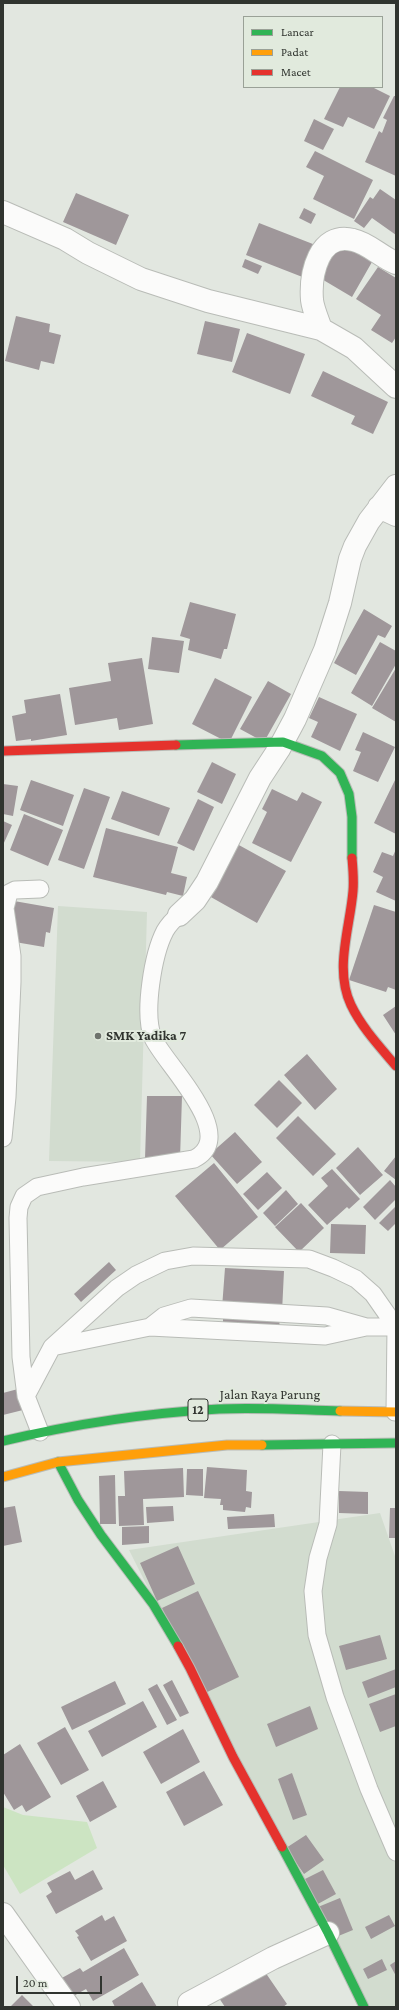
<!DOCTYPE html>
<html>
<head>
<meta charset="utf-8">
<style>
  body { margin:0 }
  #map { position:relative; width:399px; height:2010px; overflow:hidden; background:#e2e7e0; font-family:"Crimson Pro",serif }
  canvas { display:block }
  .frame { position:absolute; inset:0; border:4px solid #30342f; pointer-events:none }
  .legend { position:absolute; left:243px; top:16px; width:140px; height:72px; box-sizing:border-box; background:#e1eadd; border:1px solid #9aa197; margin:0; padding:5px 7px; list-style:none; font-size:12px; color:#30342f }
  .legend li { display:flex; align-items:center; gap:8px; height:20px }
  .legend b { width:20px; border:1px solid #9aa197 }
  .scale { position:absolute; left:16px; top:1976px; width:86px; height:18px; box-sizing:border-box; border:2px solid #30342f; border-top:0; padding-left:5px; font-size:12px; line-height:14px; white-space:nowrap; color:#30342f; -webkit-text-stroke:3px #e1eadd; paint-order:stroke }
</style>
</head>
<body>
<div id="map">
<canvas width="399" height="2010"></canvas>
<div class="frame"></div>
<ul class="legend">
<li><b style="height:5px;background:#30b455"></b>Lancar</li>
<li><b style="height:5px;background:#ff9f0a"></b>Padat</li>
<li><b style="height:5px;background:#e5322d"></b>Macet</li>
</ul>
<div class="scale">20 m</div>
</div>
<script>
const context = document.querySelector('canvas').getContext('2d');
context.lineJoin = 'round';
function fillPath(path, color) { context.fillStyle = color; context.fill(path, 'evenodd'); }
function trace(path, color, width, dash) { context.strokeStyle = color; context.lineWidth = width; context.lineCap = dash ? 'butt' : 'round'; context.setLineDash(dash || []); context.stroke(path); }
function drawText(font, color, halo, rows, align = 'center') {
  context.font = font + ' "Crimson Pro",serif'; context.lineWidth = 4; context.setLineDash([]); context.textBaseline = 'middle'; context.strokeStyle = halo; context.fillStyle = color; for (const [text, x, y, turn = 0] of rows) {
    context.save(); context.translate(x, y); context.rotate((+turn || 0) * Math.PI / 180); context.textAlign = isNaN(turn) ? turn : align; if (halo) context.strokeText(text, 0, 0); context.fillText(text, 0, 0); context.restore();
  }
}
fillPath(new Path2D(`
  M 58,906 L 147,912 L 140,1162 L 49,1161 Z
  M 380,1513 L 396,1559 L 396,2007 L 359,2007 L 129,1550 Z`), '#d2dccf');
fillPath(new Path2D(`
  M 3,1807 L 23,1815 L 87,1822 L 97,1848 L 20,1894 L 3,1865 Z`), '#cce4c2');
fillPath(new Path2D(`
  M 340,87 L 372,87 L 390,96 L 374,129 L 348,117 L 343,127 L 324,119 Z
  M 394,96 L 396,96 L 396,176 L 365,162 L 379,131 L 382,133 L 387,120 L 383,118 Z
  M 314,119 L 334,129 L 323,150 L 304,141 Z
  M 315,151 L 373,180 L 354,219 L 313,199 L 324,176 L 306,167 Z
  M 380,189 L 396,200 L 396,235 L 372,218 L 364,228 L 354,221 L 370,197 L 373,199 Z
  M 76,193 L 129,215 L 116,245 L 63,222 Z
  M 304,208 L 316,214 L 311,224 L 299,218 Z
  M 259,223 L 318,246 L 305,278 L 246,255 Z
  M 340,243 L 372,262 L 352,297 L 320,278 Z
  M 245,259 L 262,266 L 258,274 L 242,267 Z
  M 378,267 L 396,278 L 396,337 L 392,343 L 371,330 L 381,315 L 356,299 Z
  M 16,316 L 50,324 L 49,332 L 61,335 L 54,364 L 41,361 L 39,370 L 5,361 Z
  M 205,321 L 240,329 L 232,362 L 197,354 Z
  M 247,333 L 305,354 L 290,394 L 232,372 Z
  M 323,371 L 388,402 L 373,434 L 351,424 L 355,416 L 311,396 Z
  M 190,602 L 236,614 L 227,649 L 224,649 L 221,659 L 188,650 L 190,639 L 180,636 Z
  M 364,609 L 392,626 L 385,638 L 378,635 L 356,675 L 334,663 Z
  M 152,637 L 184,641 L 179,673 L 148,669 Z
  M 380,642 L 396,651 L 396,664 L 372,706 L 351,693 Z
  M 142,658 L 153,724 L 119,730 L 117,718 L 75,725 L 69,688 L 111,681 L 108,663 Z
  M 396,668 L 396,722 L 372,708 Z
  M 215,678 L 252,697 L 229,743 L 192,724 Z
  M 268,681 L 291,694 L 264,742 L 240,729 Z
  M 60,694 L 67,735 L 31,741 L 31,739 L 16,741 L 12,716 L 26,713 L 24,700 Z
  M 319,697 L 357,714 L 340,751 L 311,737 L 318,722 L 309,718 Z
  M 363,732 L 395,747 L 378,782 L 353,771 L 361,752 L 355,750 Z
  M 212,762 L 236,774 L 222,804 L 197,792 Z
  M 396,778 L 396,834 L 374,823 Z
  M 31,780 L 74,795 L 63,826 L 20,810 Z
  M 3,784 L 18,786 L 13,816 L 3,814 Z
  M 84,788 L 110,797 L 84,869 L 58,860 Z
  M 272,789 L 297,801 L 302,792 L 322,802 L 291,862 L 252,843 L 267,812 L 262,809 Z
  M 122,791 L 170,808 L 159,836 L 111,819 Z
  M 198,799 L 214,807 L 194,851 L 177,843 Z
  M 24,814 L 63,830 L 48,866 L 10,850 Z
  M 3,821 L 12,825 L 3,845 Z
  M 106,828 L 178,847 L 171,873 L 187,877 L 183,896 L 167,892 L 166,895 L 93,877 Z
  M 237,844 L 286,871 L 257,923 L 209,896 Z
  M 396,849 L 396,901 L 376,892 L 383,877 L 373,872 L 382,852 L 393,856 Z
  M 14,901 L 54,908 L 50,933 L 46,932 L 44,947 L 15,942 L 17,927 L 11,926 Z
  M 374,905 L 396,912 L 396,990 L 388,987 L 386,992 L 349,980 Z
  M 396,1006 L 396,1035 L 383,1015 Z
  M 307,1054 L 337,1089 L 315,1110 L 284,1075 Z
  M 279,1080 L 302,1103 L 277,1128 L 254,1105 Z
  M 147,1096 L 182,1096 L 180,1159 L 145,1159 Z
  M 298,1116 L 336,1154 L 313,1176 L 276,1138 Z
  M 235,1132 L 262,1162 L 237,1184 L 210,1154 Z
  M 358,1147 L 383,1175 L 360,1195 L 336,1168 Z
  M 396,1156 L 396,1180 L 384,1171 Z
  M 214,1163 L 258,1217 L 220,1250 L 175,1196 Z
  M 332,1169 L 360,1199 L 349,1209 L 347,1207 L 327,1225 L 308,1205 L 328,1186 L 321,1178 Z
  M 267,1172 L 282,1188 L 258,1210 L 243,1194 Z
  M 390,1180 L 396,1187 L 396,1199 L 375,1220 L 363,1207 Z
  M 286,1190 L 298,1204 L 275,1226 L 263,1213 Z
  M 301,1203 L 324,1228 L 299,1252 L 275,1227 Z
  M 396,1206 L 396,1223 L 388,1231 L 379,1223 Z
  M 331,1224 L 366,1225 L 365,1254 L 330,1253 Z
  M 109,1262 L 116,1270 L 81,1302 L 74,1294 Z
  M 225,1268 L 284,1271 L 282,1312 L 222,1308 Z
  M 223,1313 L 280,1314 L 279,1331 L 223,1330 Z
  M 18,1389 L 23,1410 L 3,1415 L 3,1393 Z
  M 207,1467 L 247,1470 L 246,1491 L 252,1492 L 251,1508 L 246,1507 L 245,1512 L 223,1510 L 223,1505 L 220,1505 L 221,1499 L 204,1498 Z
  M 183,1468 L 184,1497 L 143,1499 L 144,1525 L 119,1526 L 118,1496 L 125,1496 L 124,1471 Z
  M 187,1469 L 203,1469 L 203,1496 L 186,1495 Z
  M 115,1475 L 116,1524 L 100,1524 L 99,1476 Z
  M 339,1491 L 368,1492 L 368,1514 L 339,1513 Z
  M 15,1506 L 22,1542 L 3,1546 L 3,1508 Z
  M 173,1506 L 174,1521 L 147,1523 L 146,1507 Z
  M 390,1508 L 396,1508 L 396,1538 L 389,1538 Z
  M 274,1514 L 275,1527 L 228,1529 L 227,1517 Z
  M 149,1526 L 149,1543 L 122,1545 L 122,1527 Z
  M 178,1546 L 195,1584 L 157,1601 L 140,1563 Z
  M 198,1591 L 239,1677 L 203,1694 L 162,1608 Z
  M 380,1635 L 387,1659 L 346,1670 L 339,1646 Z
  M 396,1669 L 396,1687 L 368,1698 L 362,1682 Z
  M 172,1680 L 189,1713 L 180,1717 L 163,1685 Z
  M 115,1681 L 126,1704 L 72,1730 L 61,1707 Z
  M 157,1684 L 177,1720 L 167,1725 L 148,1689 Z
  M 396,1694 L 396,1726 L 380,1732 L 369,1704 Z
  M 143,1701 L 157,1727 L 102,1757 L 88,1731 Z
  M 310,1706 L 318,1729 L 276,1747 L 267,1724 Z
  M 65,1727 L 89,1770 L 61,1785 L 37,1743 Z
  M 183,1729 L 200,1762 L 161,1784 L 143,1752 Z
  M 20,1744 L 51,1797 L 26,1812 L 22,1805 L 14,1810 L 3,1792 L 3,1755 Z
  M 204,1771 L 223,1805 L 184,1826 L 166,1792 Z
  M 292,1773 L 307,1815 L 293,1820 L 278,1779 Z
  M 103,1781 L 117,1807 L 90,1822 L 76,1796 Z
  M 306,1835 L 324,1860 L 304,1874 L 286,1848 Z
  M 93,1870 L 103,1889 L 56,1914 L 46,1896 L 52,1892 L 47,1883 L 70,1871 L 75,1880 Z
  M 323,1870 L 336,1894 L 316,1905 L 303,1880 Z
  M 340,1898 L 353,1930 L 331,1939 L 318,1907 Z
  M 102,1915 L 105,1921 L 114,1916 L 127,1941 L 91,1961 L 77,1937 L 79,1936 L 75,1931 Z
  M 389,1915 L 395,1926 L 371,1939 L 365,1927 Z
  M 124,1948 L 139,1975 L 93,2001 L 86,1989 L 70,1998 L 60,1979 L 80,1968 L 83,1972 Z
  M 382,1959 L 387,1970 L 368,1979 L 363,1969 Z
  M 396,1961 L 396,1976 L 390,1965 Z
  M 263,1969 L 287,2004 L 283,2007 L 225,2007 L 219,1998 Z
  M 142,1982 L 157,2007 L 115,2007 L 112,2001 Z
  M 22,1995 L 34,2007 L 10,2007 Z`), '#9f979a');
const lane = new Path2D(`
  M 3,1138 L 7,1097 L 12,982 L 12,956 L 5,908 L 9,893 L 15,890 L 40,889
  M 150,1327 L 164,1316 L 191,1308 L 327,1316 L 366,1327
  M 52,1347 L 150,1327 L 325,1336 L 366,1327 L 396,1327
  M 26,1396 L 52,1347 L 117,1288 L 136,1275 L 165,1261 L 193,1256 L 309,1259 L 333,1268 L 356,1279 L 373,1294 L 396,1327 L 395,1412
  M 40,1432 L 26,1396 L 21,1357 L 18,1218 L 19,1207 L 24,1196 L 37,1187 L 83,1177 L 194,1159 C 241,1136 164,1063 153,1038 C 143,1013 153,954 165,931 C 169,924 173,920 179,915
  M 332,1444 L 328,1524 L 318,1558 L 313,1591 L 317,1635 L 335,1697 L 369,1789 L 396,1852`);
const street = new Path2D(`
  M 3,212 L 65,239 L 88,253 L 141,279 L 208,301 L 321,329 L 354,348 L 396,387
  M 321,329 C 318,320 313,309 312,300 C 310,274 319,231 353,240 C 368,243 381,257 396,263
  M 379,507 L 396,515
  M 179,915 L 195,900 L 207,882 L 260,778 L 279,749 L 295,719 L 325,650 L 340,603 L 350,559 L 355,546 L 369,521 L 396,486
  M 3,1914 L 69,2007
  M 189,2003 L 273,1958 L 328,1933`);
const fast = new Path2D(`
  M 176,745 L 283,742 L 322,756 L 340,773 L 349,794 L 352,817 L 352,858
  M 3,1441 C 74,1424 146,1413 219,1409 C 259,1407 300,1410 340,1411
  M 262,1445 L 396,1443
  M 58,1462 L 78,1500 L 101,1535 L 153,1604 L 178,1646
  M 282,1847 L 328,1933 L 364,2007`);
const slow = new Path2D(`
  M 340,1411 L 396,1412
  M 3,1477 L 58,1462 L 227,1445 L 262,1445`);
const jam = new Path2D(`
  M 3,751 L 176,745
  M 352,858 C 353,869 354,880 353,891 C 350,928 334,969 351,1005 C 362,1028 380,1047 396,1066
  M 178,1646 L 190,1668 L 233,1757 L 282,1847`);
trace(lane, '#b9bcb7', 19);
trace(street, '#b9bcb7', 24);
trace(fast, '#b9bcb7', 11);
trace(slow, '#b9bcb7', 11);
trace(jam, '#b9bcb7', 11);
trace(lane, '#fbfbfa', 17);
trace(street, '#fbfbfa', 22);
trace(fast, '#30b455', 9);
trace(slow, '#ff9f0a', 9);
trace(jam, '#e5322d', 9);
for (const [x, y, r, color] of [
  [98,1036,4,"#6e736d"]
]) { const dot = new Path2D(); dot.arc(x, y, r, 0, 2 * Math.PI); context.fillStyle = color; context.fill(dot); trace(dot, '#e1eadd', 1.5); }
for (const [x, y, w] of [
  [198,1410,20]
]) { const box = new Path2D(); box.roundRect(x - w / 2, y - 11, w, 22, 3); context.fillStyle = '#e1eadd'; context.fill(box); trace(box, '#30342f', 1); }
drawText('bold 13px', '#30342f', null, [
  ["12",198,1410]
]);
drawText('bold 14px', '#30342f', '#e1eadd', [
  ["SMK Yadika 7",106,1036]
], 'left');
drawText('14px', '#30342f', '#e1eadd', [
  ["Jalan Raya Parung",270,1395]
]);
</script>
</body>
</html>
